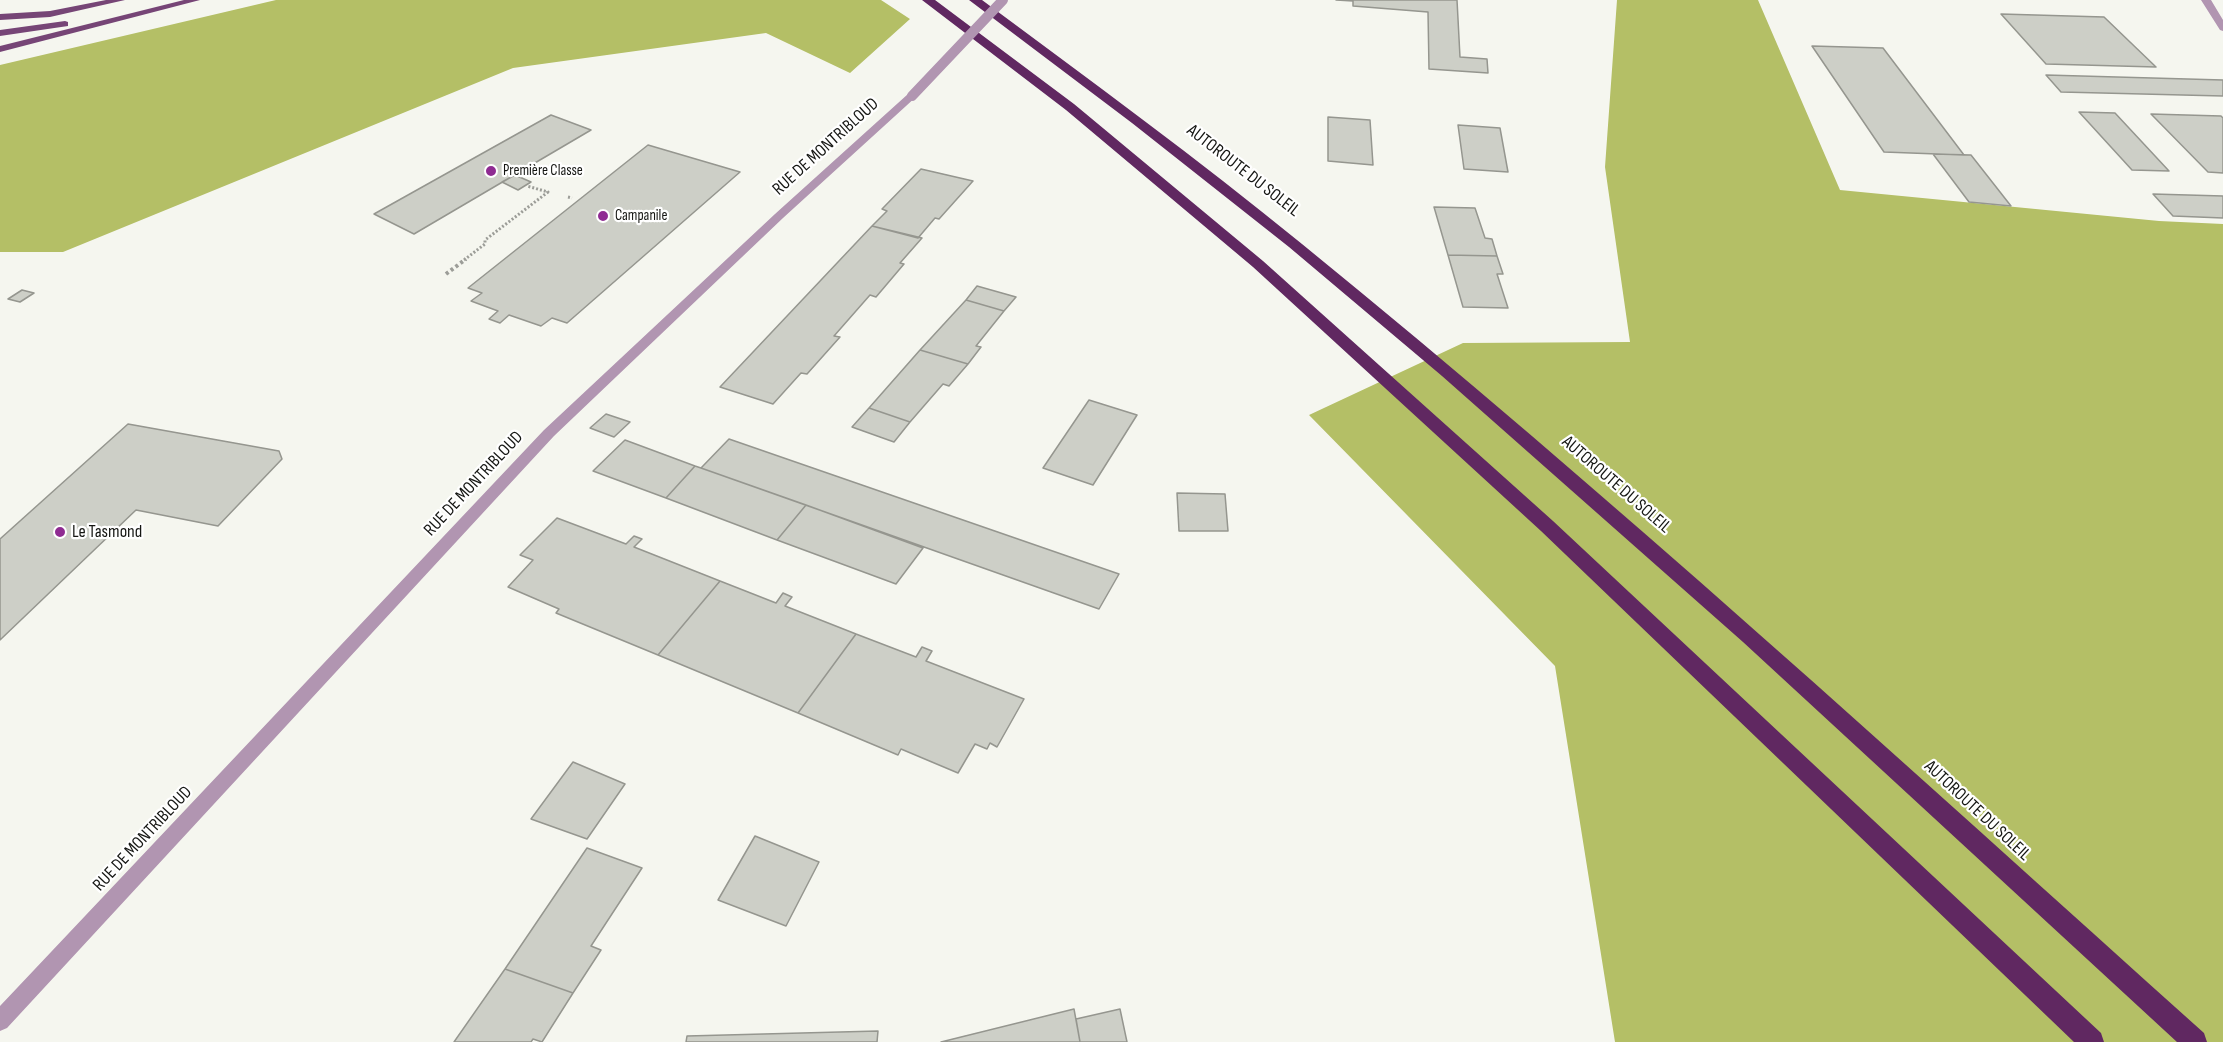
<!DOCTYPE html>
<html>
<head>
<meta charset="utf-8">
<style>
  body { margin:0 }
  canvas { display:block; background:#f5f6ef }
</style>
</head>
<body>
<canvas width="2223" height="1042"></canvas>
<script>
const context = document.querySelector('canvas').getContext('2d');
context.lineJoin = 'round';
function fillPath(path, color) { context.fillStyle = color; context.fill(path, 'evenodd'); }
function trace(path, color, width, dash) { context.strokeStyle = color; context.lineWidth = width; context.lineCap = dash ? 'butt' : 'round'; context.setLineDash(dash || []); context.stroke(path); }
function drawText(font, color, halo, rows, align = 'center') {
  context.font = font + ' "Sofia Sans Condensed",sans-serif'; context.lineWidth = 4.5; context.setLineDash([]); context.textBaseline = 'middle'; context.strokeStyle = halo; context.fillStyle = color; for (const [text, x, y, turn = 0] of rows) {
    context.save(); context.translate(x, y); context.rotate((+turn || 0) * Math.PI / 180); context.textAlign = isNaN(turn) ? turn : align; if (halo) context.strokeText(text, 0, 0); context.fillText(text, 0, 0); context.restore();
  }
}
fillPath(new Path2D(`
  M 276,0 L 881,0 L 910,19 L 850,73 L 766,33 L 513,68 L 63,252 L 0,252 L 0,65 Z
  M 1617,0 L 1758,0 L 1840,190 L 2159,221 L 2223,224 L 2223,1042 L 1615,1042 L 1555,666 L 1309,415 L 1463,343 L 1630,342 L 1605,167 Z`), '#b4bf66');
const building = new Path2D(`
  M 1336,0 L 1457,0 L 1460,57 L 1487,59 L 1488,73 L 1429,69 L 1428,12 L 1353,6 L 1353,1 Z
  M 2001,14 L 2104,17 L 2156,67 L 2046,64 Z
  M 1812,46 L 1883,48 L 1964,155 L 1884,152 Z
  M 2046,75 L 2223,80 L 2223,96 L 2061,92 Z
  M 2079,112 L 2115,113 L 2169,171 L 2132,170 Z
  M 2151,114 L 2221,116 L 2223,118 L 2223,173 L 2208,172 Z
  M 551,115 L 591,130 L 414,234 L 374,214 Z
  M 1328,117 L 1370,120 L 1373,165 L 1328,161 Z
  M 1458,125 L 1500,128 L 1508,172 L 1464,169 Z
  M 648,145 L 740,172 L 567,323 L 552,318 L 541,326 L 509,315 L 500,323 L 489,319 L 498,311 L 471,301 L 482,293 L 468,288 Z
  M 1933,154 L 1971,155 L 2011,206 L 1969,202 Z
  M 921,169 L 973,181 L 939,219 L 935,218 L 918,238 L 872,226 L 887,211 L 882,209 Z
  M 515,175 L 531,182 L 518,190 L 502,182 Z
  M 2153,194 L 2223,196 L 2223,218 L 2173,216 Z
  M 1434,207 L 1475,208 L 1485,238 L 1492,239 L 1497,256 L 1448,255 Z
  M 872,226 L 922,238 L 900,263 L 904,264 L 876,297 L 870,295 L 834,336 L 840,337 L 807,374 L 801,373 L 773,404 L 720,387 Z
  M 1448,255 L 1497,256 L 1503,274 L 1497,274 L 1508,308 L 1463,307 Z
  M 977,286 L 1016,297 L 1004,311 L 966,300 Z
  M 22,290 L 34,293 L 20,302 L 8,299 Z
  M 966,300 L 1004,311 L 976,346 L 981,347 L 968,364 L 920,350 Z
  M 920,350 L 968,364 L 949,386 L 943,384 L 910,422 L 869,408 Z
  M 1089,400 L 1137,415 L 1093,485 L 1043,468 Z
  M 869,408 L 910,422 L 894,442 L 852,427 Z
  M 606,414 L 630,422 L 614,437 L 590,428 Z
  M 128,424 L 279,451 L 282,459 L 218,526 L 136,510 L 0,640 L 0,539 Z
  M 729,439 L 1119,574 L 1099,609 L 701,468 Z
  M 625,440 L 695,466 L 666,498 L 593,471 Z
  M 695,466 L 701,468 L 806,505 L 777,540 L 666,498 Z
  M 1177,493 L 1225,494 L 1228,531 L 1179,531 Z
  M 806,505 L 923,548 L 896,584 L 777,540 Z
  M 557,518 L 626,544 L 634,536 L 642,539 L 634,547 L 720,581 L 658,655 L 556,613 L 559,609 L 508,587 L 533,560 L 520,555 Z
  M 720,581 L 776,603 L 783,593 L 792,597 L 785,606 L 856,634 L 798,713 L 658,655 Z
  M 856,634 L 916,657 L 922,647 L 932,651 L 926,661 L 1024,699 L 997,747 L 990,743 L 987,749 L 975,744 L 958,773 L 901,749 L 898,755 L 798,713 Z
  M 573,762 L 625,784 L 587,839 L 531,819 Z
  M 755,836 L 819,862 L 786,926 L 718,900 Z
  M 587,848 L 642,868 L 591,946 L 601,950 L 573,993 L 505,969 Z
  M 505,969 L 573,993 L 542,1042 L 533,1039 L 531,1042 L 454,1042 Z
  M 1074,1009 L 1080,1042 L 941,1042 Z
  M 1120,1009 L 1127,1042 L 1080,1042 L 1076,1019 Z
  M 878,1031 L 877,1042 L 686,1042 L 687,1036 Z`);
fillPath(building, '#cdcfc7');
trace(building, '#95968f', 1.5);
trace(new Path2D(`
  M 568,197 L 572,198
  M 464,260 L 485,244 L 485,240 L 548,192 L 527,186`), '#9c9d98', 3, [2, 2]);
trace(new Path2D(`
  M 446,274 L 466,259`), '#9c9d98', 4, [3, 3]);
fillPath(new Path2D(`
  M 2201,0 L 2211,0 L 2223,20 L 2223,31 L 2220,30 Z
  M 908,94 L 917,96 L 783,218 L 554,436 L 7,1028 L 0,1031 L 0,1006 L 544,430 L 775,214 Z`), '#b195b1');
fillPath(new Path2D(`
  M 106,0 L 125,0 L 50,17 L 0,20 L 0,14 L 50,11 Z
  M 184,0 L 200,0 L 0,52 L 0,46 Z
  M 65,21 L 68,22 L 68,26 L 0,36 L 0,30 Z`), '#764576');
fillPath(new Path2D(`
  M 922,0 L 935,0 L 1074,104 L 1263,261 L 1553,521 L 2101,1033 L 2104,1042 L 2074,1042 L 1541,531 L 1253,267 L 1066,110 Z
  M 969,0 L 982,0 C 1090,80 1198,159 1302,244 C 1612,496 1907,766 2204,1033 L 2207,1042 L 2177,1042 L 1743,642 L 1442,376 L 1289,247 L 1132,123 Z`), '#602861');
trace(new Path2D(`
  M 912,96 L 1003,0`), '#b195b1', 10);
for (const [x, y, r, color] of [
  [491,171,6,"#8f2b92"],
  [603,216,6,"#8f2b92"],
  [60,532,6,"#8f2b92"]
]) { const dot = new Path2D(); dot.arc(x, y, r, 0, 2 * Math.PI); context.fillStyle = color; context.fill(dot); trace(dot, '#fff', 2); }
drawText('15px', '#151613', '#fff', [
  ["Première Classe",503,171],
  ["Campanile",615,216]
], 'left');
drawText('18px', '#151613', '#fff', [
  ["RUE DE MONTRIBLOUD",826,147,-42],
  ["AUTOROUTE DU SOLEIL",1243,171,38],
  ["RUE DE MONTRIBLOUD",474,484,-47],
  ["AUTOROUTE DU SOLEIL",1616,485,41],
  ["AUTOROUTE DU SOLEIL",1977,811,43],
  ["RUE DE MONTRIBLOUD",143,839,-47]
]);
drawText('18px', '#151613', '#fff', [
  ["Le Tasmond",72,532]
], 'left');
</script>
</body>
</html>
